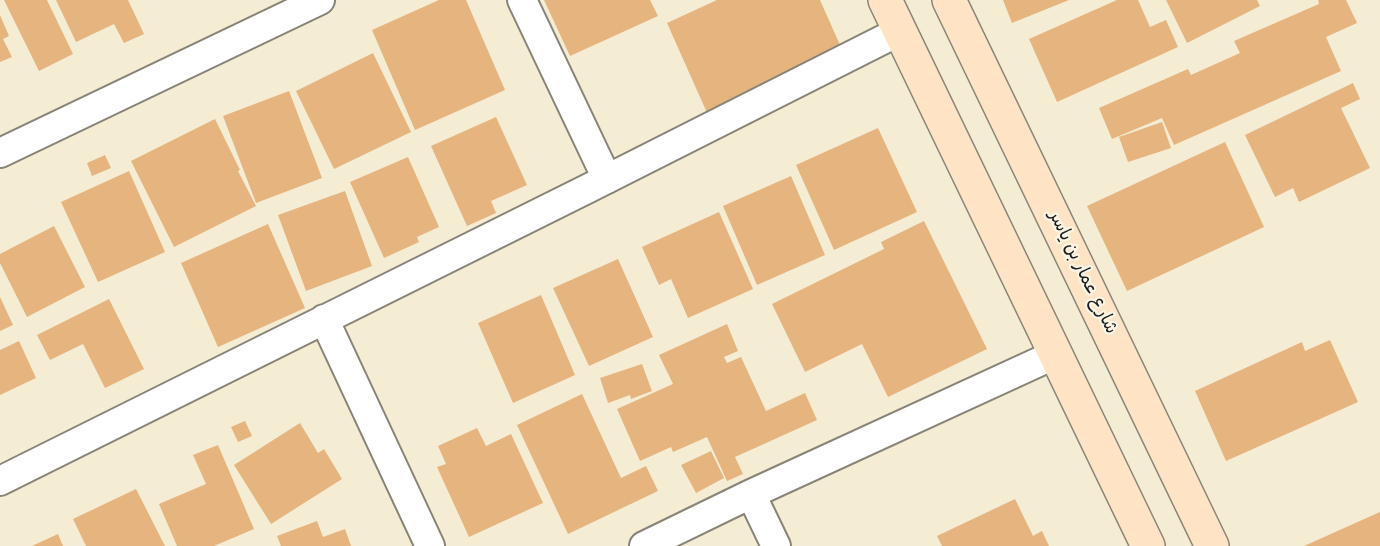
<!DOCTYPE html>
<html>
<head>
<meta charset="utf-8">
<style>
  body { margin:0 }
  canvas { display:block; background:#f4ecd3 }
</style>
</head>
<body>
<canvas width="1380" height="546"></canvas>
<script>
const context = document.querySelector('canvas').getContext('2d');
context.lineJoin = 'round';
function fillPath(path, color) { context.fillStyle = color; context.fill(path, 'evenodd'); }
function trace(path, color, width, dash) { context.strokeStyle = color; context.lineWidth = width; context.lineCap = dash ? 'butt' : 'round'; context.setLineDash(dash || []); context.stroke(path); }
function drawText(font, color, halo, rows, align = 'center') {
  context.font = font + ' "Gochi Hand","Playpen Sans Arabic",sans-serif'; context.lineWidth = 4.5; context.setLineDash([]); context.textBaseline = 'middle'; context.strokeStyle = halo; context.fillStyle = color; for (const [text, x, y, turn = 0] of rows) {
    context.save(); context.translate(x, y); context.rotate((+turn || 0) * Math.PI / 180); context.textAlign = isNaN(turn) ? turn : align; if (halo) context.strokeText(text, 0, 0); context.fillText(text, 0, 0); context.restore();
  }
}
fillPath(new Path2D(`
  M 4,0 L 47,0 L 73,54 L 39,71 Z
  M 56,0 L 128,0 L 144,34 L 124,43 L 114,24 L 76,42 Z
  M 439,0 L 466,0 L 505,90 L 415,130 L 372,30 Z
  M 544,0 L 650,0 L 658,16 L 570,56 Z
  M 717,0 L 820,0 L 844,54 L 708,115 L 667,23 Z
  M 1003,0 L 1069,0 L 1012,23 Z
  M 1117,0 L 1138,0 L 1150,27 L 1166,20 L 1178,47 L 1057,102 L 1029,39 Z
  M 1166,0 L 1257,0 L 1260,6 L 1187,43 Z
  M 1318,0 L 1346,0 L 1357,23 L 1326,37 L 1341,71 L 1174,145 L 1162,118 L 1112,139 L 1099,108 L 1188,69 L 1191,75 L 1240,53 L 1234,41 L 1319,4 Z
  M 0,15 L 9,36 L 3,39 L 12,57 L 0,62 Z
  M 373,53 L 411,132 L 334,169 L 296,91 Z
  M 1353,83 L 1360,99 L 1341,108 L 1370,168 L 1299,202 L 1293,188 L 1275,197 L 1245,135 Z
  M 289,91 L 322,178 L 256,203 L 223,116 Z
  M 496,117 L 527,185 L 491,201 L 496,213 L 467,226 L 431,146 Z
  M 215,119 L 240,170 L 238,171 L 256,206 L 174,247 L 131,161 Z
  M 1162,122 L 1171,148 L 1128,162 L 1119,137 Z
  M 878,128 L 917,212 L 834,250 L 796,165 Z
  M 1225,142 L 1264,227 L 1127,291 L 1087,206 Z
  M 105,155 L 111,168 L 92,176 L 87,163 Z
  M 408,157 L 439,227 L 417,237 L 419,242 L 384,258 L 350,182 Z
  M 129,171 L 165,252 L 98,282 L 61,202 Z
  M 791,176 L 825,255 L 757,285 L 723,206 Z
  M 345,191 L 372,266 L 306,291 L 278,215 Z
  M 719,212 L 753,289 L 688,318 L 671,279 L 659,285 L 642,247 Z
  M 924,221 L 987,349 L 888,397 L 862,344 L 805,372 L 772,304 L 884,249 L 881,242 Z
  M 268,224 L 305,308 L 218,347 L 181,263 Z
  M 54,226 L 85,287 L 27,317 L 0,263 L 0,254 Z
  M 618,259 L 653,337 L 589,366 L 553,288 Z
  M 541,295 L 575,375 L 513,403 L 478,323 Z
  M 0,297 L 13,325 L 0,331 Z
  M 109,299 L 144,369 L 105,388 L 83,344 L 50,360 L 37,335 Z
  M 727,324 L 738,351 L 724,357 L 727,363 L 741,357 L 766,411 L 805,393 L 817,420 L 735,457 L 743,474 L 727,481 L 707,437 L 673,452 L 671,447 L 640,461 L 617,409 L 673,384 L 659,355 Z
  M 1330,340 L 1358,402 L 1226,461 L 1195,391 L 1302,342 L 1305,351 Z
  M 19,341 L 36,378 L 0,395 L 0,350 Z
  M 642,364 L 652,391 L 631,399 L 630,395 L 608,403 L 600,378 Z
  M 582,394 L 621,478 L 646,466 L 658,491 L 568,534 L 517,425 Z
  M 245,421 L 252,436 L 238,442 L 231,427 Z
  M 300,423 L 318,453 L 324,449 L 342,479 L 271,524 L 234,465 Z
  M 477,428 L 486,446 L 511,434 L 543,503 L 469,537 L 437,467 L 446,464 L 438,446 Z
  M 218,445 L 254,529 L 214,546 L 177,546 L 159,504 L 206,484 L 193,455 Z
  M 711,451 L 724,478 L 696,493 L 681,465 Z
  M 136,489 L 165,546 L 86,546 L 73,519 Z
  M 1015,499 L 1033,536 L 1042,531 L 1049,546 L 942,546 L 937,536 Z
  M 1380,512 L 1380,546 L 1304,546 Z
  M 317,521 L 323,537 L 345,529 L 351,546 L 281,546 L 277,536 Z
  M 58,534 L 63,546 L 32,546 Z`), '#e6b47f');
const street = new Path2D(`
  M 522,0 L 607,179
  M 0,153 L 320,0
  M 324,319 L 430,546
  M 0,481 L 589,188 L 900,31
  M 751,494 L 776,546
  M 644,546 L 751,494 L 1056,354`);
const secondary = new Path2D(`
  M 885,0 L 1148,546
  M 949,0 L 1212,546`);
trace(street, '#888478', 32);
trace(secondary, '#888478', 36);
trace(street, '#fff', 28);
trace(secondary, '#fee4c5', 33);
drawText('18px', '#1c1c1c', '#fcf5e5', [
  ["شارع عمار بن ياسر",1081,273,64]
]);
</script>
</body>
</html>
